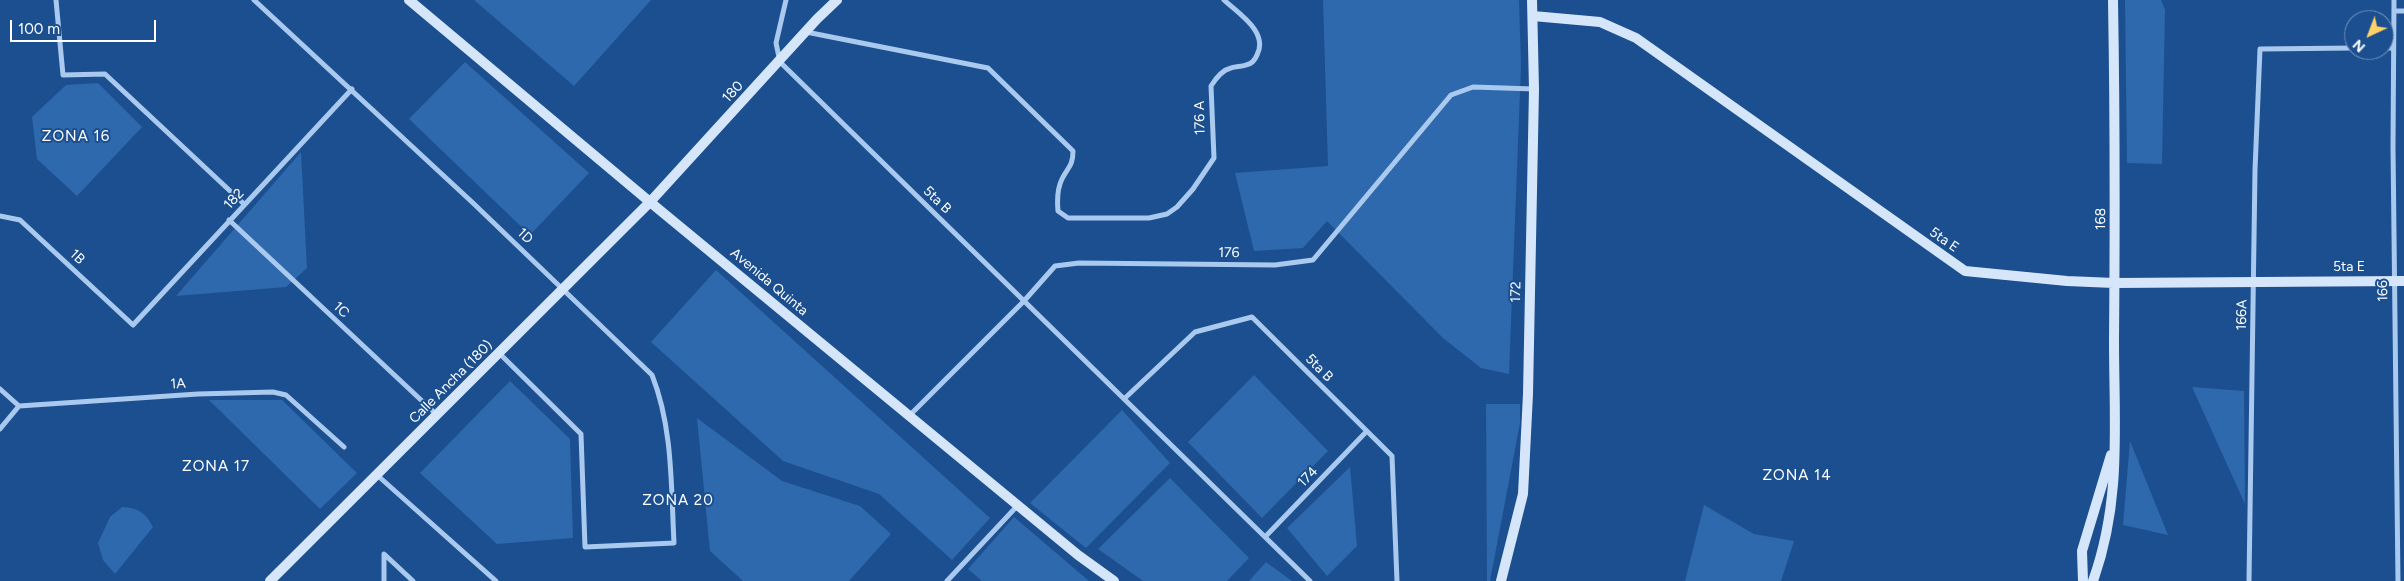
<!DOCTYPE html>
<html>
<head>
<meta charset="utf-8">
<style>
  body { margin:0 }
  #map { position:relative; width:2404px; height:581px; overflow:hidden; background:#1b4f8f; font-family:Figtree,sans-serif }
  canvas { display:block }
  .north { position:absolute; left:2344px; top:10px; width:50px; height:50px; box-sizing:border-box; background:#1b4f8f; border:1px solid #7695bc; border-radius:50%; rotate:223deg; font-size:14px; font-weight:700; line-height:20px; text-align:center; color:#fff }
  .north::after { content:''; display:block; margin:auto; width:18px; height:22px; background:#ffd166; clip-path:polygon(50% 0,100% 100%,50% 72%,0 100%) }
  .scale { position:absolute; left:10px; top:20px; width:146px; height:22px; box-sizing:border-box; border:2px solid #fff; border-top:0; padding-left:6px; font-size:15px; line-height:18px; white-space:nowrap; color:#fff; -webkit-text-stroke:4px #1b4f8f; paint-order:stroke }
</style>
</head>
<body>
<div id="map">
<canvas width="2404" height="581"></canvas>
<div class="north">N</div>
<div class="scale">100 m</div>
</div>
<script>
const context = document.querySelector('canvas').getContext('2d');
context.lineJoin = 'round';
function fillPath(path, color) { context.fillStyle = color; context.fill(path, 'evenodd'); }
function trace(path, color, width, dash) { context.strokeStyle = color; context.lineWidth = width; context.lineCap = dash ? 'butt' : 'round'; context.setLineDash(dash || []); context.stroke(path); }
function drawText(font, color, halo, rows, align = 'center') {
  context.font = font + ' Figtree,sans-serif'; context.lineWidth = 4; context.setLineDash([]); context.textBaseline = 'middle'; context.strokeStyle = halo; context.fillStyle = color; for (const [text, x, y, turn = 0] of rows) {
    context.save(); context.translate(x, y); context.rotate((+turn || 0) * Math.PI / 180); context.textAlign = isNaN(turn) ? turn : align; if (halo) context.strokeText(text, 0, 0); context.fillText(text, 0, 0); context.restore();
  }
}
fillPath(new Path2D(`
  M 474,0 L 651,0 L 574,86 Z
  M 1323,0 L 1519,0 L 1521,66 L 1509,374 L 1481,368 L 1443,338 L 1327,221 L 1303,248 L 1254,251 L 1235,173 L 1328,166 Z
  M 2125,0 L 2161,0 L 2165,10 L 2162,164 L 2127,163 Z
  M 465,62 L 589,173 L 530,235 L 409,119 Z
  M 98,83 L 142,127 L 77,196 L 37,159 L 32,117 L 66,85 Z
  M 301,152 L 307,268 L 286,287 L 176,296 Z
  M 716,270 L 990,518 L 952,560 L 879,494 L 783,461 L 651,342 Z
  M 1254,375 L 1328,451 L 1262,518 L 1188,442 Z
  M 510,381 L 570,439 L 573,538 L 497,544 L 420,473 Z
  M 2192,387 L 2244,391 L 2245,504 Z
  M 209,400 L 282,400 L 357,473 L 320,509 Z
  M 1486,404 L 1520,404 L 1520,423 L 1490,581 L 1487,581 Z
  M 1122,410 L 1170,463 L 1086,548 L 1030,503 Z
  M 697,418 L 782,481 L 860,506 L 891,534 L 849,581 L 743,581 L 710,551 Z
  M 2130,441 L 2168,535 L 2123,525 Z
  M 1350,467 L 1357,546 L 1327,576 L 1287,528 Z
  M 1170,478 L 1249,558 L 1227,581 L 1143,581 L 1098,549 Z
  M 1704,505 L 1754,534 L 1794,541 L 1781,581 L 1685,581 Z
  M 122,507 C 138,508 146,513 153,527 L 115,574 L 103,560 L 98,543 L 110,517 Z
  M 1014,517 L 1089,581 L 982,581 L 968,569 Z
  M 1266,562 L 1292,581 L 1249,581 Z`), '#2e69ad');
trace(new Path2D(`
  M 56,0 L 63,75 L 105,74 L 244,204
  M 254,0 L 473,203 L 652,375 C 673,428 671,487 674,543 L 585,547 L 581,434 L 499,353
  M 786,0 L 776,43 L 780,62 L 1310,581
  M 2394,0 L 2393,147 L 2398,581
  M 2394,11 L 2404,11
  M 806,32 L 988,68 L 1073,151 C 1073,166 1068,167 1062,179 C 1057,189 1057,200 1058,211 L 1068,218 L 1149,218 L 1167,214 L 1177,207 L 1193,189 L 1214,158 L 1211,86 C 1216,78 1222,70 1231,68 C 1236,66 1241,67 1246,65 C 1252,64 1255,60 1257,55 C 1269,32 1238,13 1224,0
  M 2384,48 L 2393,48
  M 0,216 L 20,220 L 133,325 L 352,89
  M 229,220 L 437,415
  M 0,389 L 19,406 L 198,394 L 273,392 L 286,395 L 344,447
  M 1124,399 L 1195,332 L 1252,317 L 1392,456 L 1397,581
  M 909,416 L 1024,301 L 1055,266 L 1079,263 L 1275,265 L 1313,260 L 1451,95 L 1473,87 L 1534,89
  M 0,429 L 19,406
  M 377,475 L 496,581
  M 1265,537 L 1366,432
  M 384,581 L 384,554 L 413,581
  M 947,581 L 1019,504
  M 2249,581 L 2255,170 L 2260,49 L 2354,48`), '#a9c9ee', 5);
trace(new Path2D(`
  M 409,0 L 650,202 L 1078,555 L 1114,581
  M 1533,16 L 1600,22 L 1636,38 L 1965,271 L 2067,281 L 2114,283 L 2404,281
  M 270,581 L 650,202 L 817,19 L 837,0
  M 1501,581 L 1523,494 L 1528,394 L 1534,89 L 1532,0
  M 2083,581 L 2082,551 L 2111,455
  M 2093,581 C 2122,500 2114,425 2114,341 C 2115,227 2115,114 2113,0`), '#d6e6fa', 10);
drawText('14px', '#fff', '#1b4f8f', [
  ["180",733,92,-47],
  ["176 A",1200,118,-91],
  ["182",234,199,-47],
  ["5ta B",937,200,44],
  ["168",2101,219,-89],
  ["1D",525,236,43],
  ["5ta E",1944,240,35],
  ["176",1229,253,1],
  ["1B",77,257,43],
  ["5ta E",2349,267],
  ["Avenida Quinta",769,282,40],
  ["166",2383,291,-91],
  ["172",1516,292,-89],
  ["1C",341,310,43],
  ["166A",2242,315,-89],
  ["5ta B",1319,368,45],
  ["Calle Ancha (180)",451,382,-45],
  ["1A",178,384,-4],
  ["174",1308,477,-46]
]);
context.letterSpacing = '1px';
drawText('15px', '#fff', '#1b4f8f', [
  ["ZONA 16",76,137],
  ["ZONA 17",216,467],
  ["ZONA 14",1797,476],
  ["ZONA 20",678,501]
]);
context.letterSpacing = '0px';
</script>
</body>
</html>
